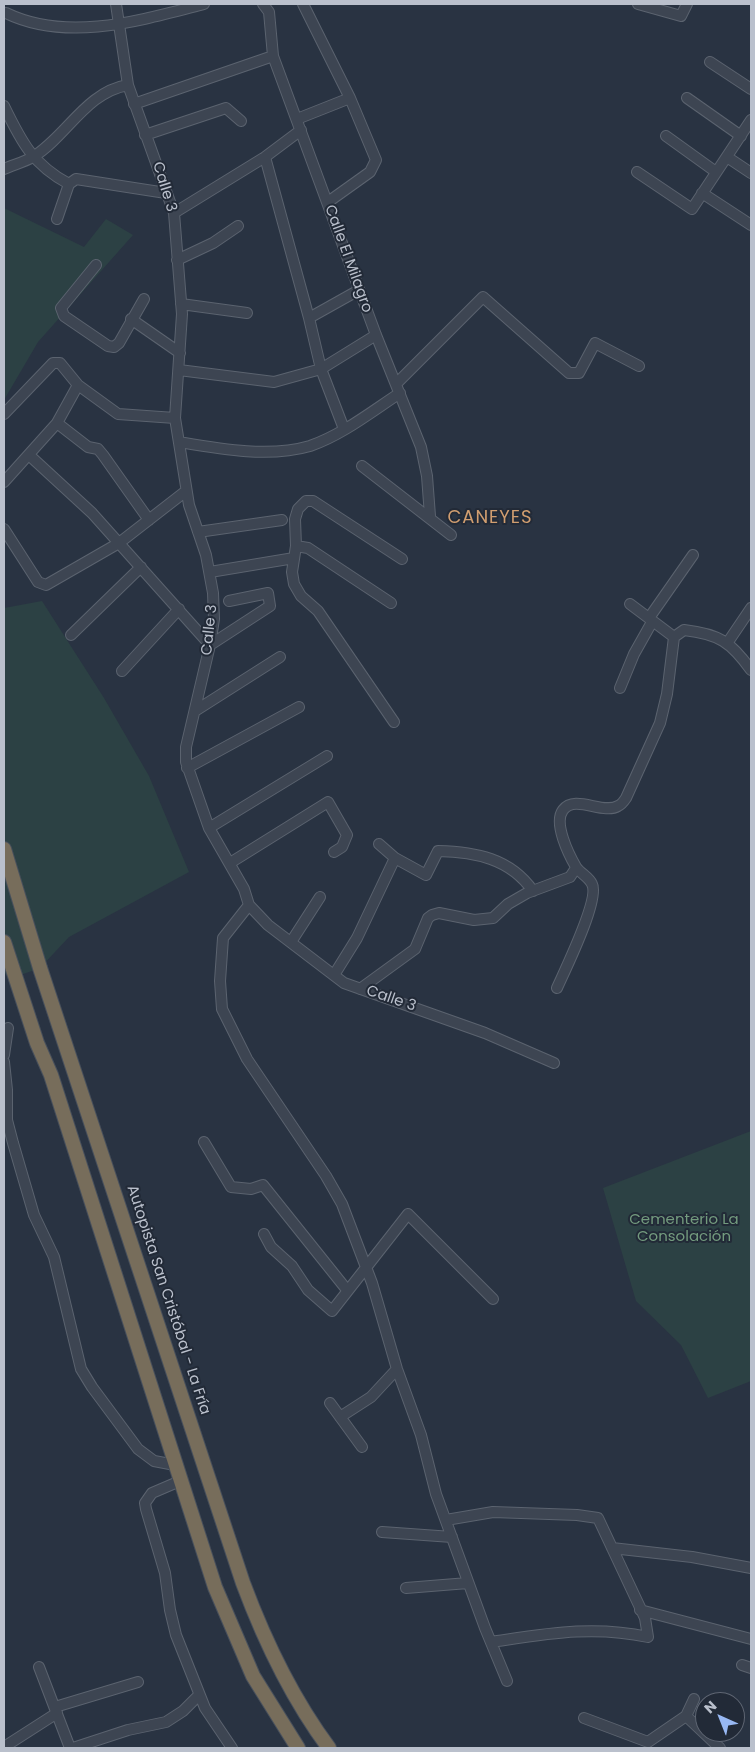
<!DOCTYPE html>
<html>
<head>
<meta charset="utf-8">
<style>
  body { margin:0 }
  #map { position:relative; width:755px; height:1752px; overflow:hidden; background:#293342; font-family:Poppins,sans-serif }
  canvas { display:block }
  .frame { position:absolute; inset:0; border:5px solid #bac0cc; pointer-events:none }
  .north { position:absolute; left:695px; top:1692px; width:50px; height:50px; box-sizing:border-box; background:#222a37; border:1px solid #5f6673; border-radius:50%; rotate:316deg; font-size:14px; font-weight:700; line-height:20px; text-align:center; color:#bac0cc }
  .north::after { content:''; display:block; margin:auto; width:18px; height:22px; background:#98b8f3; clip-path:polygon(50% 0,100% 100%,50% 72%,0 100%) }
</style>
</head>
<body>
<div id="map">
<canvas width="755" height="1752"></canvas>
<div class="frame"></div>
<div class="north">N</div>
</div>
<script>
const context = document.querySelector('canvas').getContext('2d');
context.lineJoin = 'round';
function fillPath(path, color) { context.fillStyle = color; context.fill(path, 'evenodd'); }
function trace(path, color, width, dash) { context.strokeStyle = color; context.lineWidth = width; context.lineCap = dash ? 'butt' : 'round'; context.setLineDash(dash || []); context.stroke(path); }
function drawText(font, color, halo, rows, align = 'center') {
  context.font = font + ' Poppins,sans-serif'; context.lineWidth = 4; context.setLineDash([]); context.textBaseline = 'middle'; context.strokeStyle = halo; context.fillStyle = color; for (const [text, x, y, turn = 0] of rows) {
    context.save(); context.translate(x, y); context.rotate((+turn || 0) * Math.PI / 180); context.textAlign = isNaN(turn) ? turn : align; if (halo) context.strokeText(text, 0, 0); context.fillText(text, 0, 0); context.restore();
  }
}
fillPath(new Path2D(`
  M 4,208 L 84,247 L 106,219 L 133,235 L 38,342 L 4,400 Z
  M 42,601 L 104,698 L 149,776 L 189,872 L 69,937 L 40,968 L 15,977 L 4,974 L 4,608 Z
  M 751,1131 L 751,1381 L 708,1398 L 681,1345 L 636,1301 L 603,1188 Z`), '#2c4144');
const minor = new Path2D(`
  M 116,4 L 128,85 L 174,213 L 182,314 L 175,418 L 189,505 L 206,555 L 213,593 L 214,619 L 210,645 L 186,747 L 186,762 L 209,828 L 244,889 L 249,905 L 268,925 L 344,983 L 485,1033 L 554,1063
  M 263,4 L 269,12 L 273,56 L 376,335 L 421,447 L 427,476 L 430,516
  M 303,4 L 350,98 L 376,160 L 370,172 L 328,202
  M 638,4 L 681,16 L 687,4
  M 6,13 C 68,43 142,20 204,4
  M 710,62 L 751,89
  M 687,98 L 741,136
  M 134,104 L 273,56
  M 4,106 C 21,141 33,165 69,184
  M 297,119 L 350,98
  M 145,135 L 226,108 L 241,121
  M 666,136 L 716,172
  M 265,157 L 309,318 L 359,290
  M 727,157 L 751,173
  M 4,169 C 13,165 24,162 33,157 C 67,136 86,92 128,85
  M 637,172 L 692,209 L 751,120
  M 702,193 L 751,225
  M 174,213 L 265,157 L 301,130
  M 57,219 L 69,184 L 76,179 L 166,193
  M 177,260 L 213,243 L 238,226
  M 96,265 L 61,308 L 64,316 L 108,346 L 114,347 L 119,343 L 144,299
  M 181,304 L 247,313
  M 309,318 L 321,369 L 344,429
  M 131,319 L 180,353
  M 179,370 L 274,382 L 321,369 L 376,335
  M 396,384 L 483,297 L 569,373 L 579,373 L 595,343 L 639,366
  M 4,414 L 53,363 L 60,363 L 78,385
  M 57,423 L 88,447 L 98,449 L 103,455 L 149,520
  M 179,442 C 220,449 269,458 310,446 C 342,435 371,412 400,393
  M 29,455 L 92,513 L 210,645 L 270,606 L 268,593 L 229,601
  M 362,466 L 451,535
  M 4,482 L 57,423 L 78,385 L 118,414 L 175,418
  M 4,529 L 38,582 L 46,585 L 119,543 L 186,491
  M 198,532 L 282,520
  M 296,546 L 308,548 L 391,603
  M 210,572 L 294,558
  M 630,604 L 674,637
  M 649,618 L 693,555
  M 71,635 L 141,567
  M 728,642 L 751,608
  M 122,671 L 179,609
  M 620,688 L 634,654 L 652,622
  M 195,711 L 280,657
  M 394,722 L 318,611 L 301,596 L 294,584 L 292,572 L 296,546 L 295,519 L 298,509 L 306,501 L 313,501 L 402,559
  M 187,768 L 299,707
  M 209,828 L 327,756
  M 379,844 L 395,858 L 426,875 L 438,851 C 475,852 510,858 533,891
  M 230,863 L 328,802 L 347,835 L 342,847 L 334,852
  M 249,905 L 223,938 L 220,981 L 222,1009 L 247,1059 L 326,1176 L 342,1204 L 372,1283 L 397,1369 L 421,1435 L 436,1494 L 485,1628 L 507,1681
  M 291,942 L 320,897
  M 334,975 L 357,938 L 395,858
  M 557,988 C 565,970 600,899 592,884 C 589,877 580,873 576,867 C 569,855 553,823 563,810 C 575,794 603,815 618,806 C 621,805 624,801 626,798 L 660,723 L 667,694 L 674,637 L 684,630 C 719,634 731,642 751,670
  M 360,989 L 415,949 L 428,918 L 432,915 L 439,913 L 474,920 L 493,918 L 508,904 L 527,893 L 570,877 L 576,868
  M 4,1055 L 8,1028
  M 4,1062 L 7,1090 L 7,1120 L 13,1143 L 34,1215 L 54,1257 L 81,1369 L 92,1387 L 138,1449 L 154,1461 L 175,1465
  M 204,1142 L 231,1187 L 251,1189 L 263,1185 L 347,1290
  M 264,1234 L 271,1247 L 292,1266 L 308,1290 L 332,1311 L 408,1214 L 493,1299
  M 330,1403 L 362,1447
  M 340,1417 L 371,1397 L 397,1369
  M 180,1481 L 152,1493 L 145,1503 L 146,1509 L 165,1573 L 170,1610 L 176,1635 L 205,1708 L 232,1748
  M 446,1520 L 493,1512 L 577,1515 L 598,1518 L 645,1618 L 648,1637 C 592,1625 546,1634 491,1642
  M 382,1532 L 452,1537
  M 612,1548 L 692,1557 L 751,1568
  M 406,1588 L 468,1583
  M 640,1610 L 751,1639
  M 742,1665 L 751,1668
  M 39,1667 L 70,1748
  M 55,1707 L 138,1682
  M 686,1716 L 720,1748
  M 584,1718 L 648,1742 L 686,1716 L 694,1699
  M 4,1747 L 57,1713
  M 73,1748 L 128,1730 L 166,1722 L 183,1711 L 199,1695`);
const highway = new Path2D(`
  M 4,849 L 40,968 L 243,1583 C 265,1642 291,1697 329,1748
  M 4,942 L 37,1043 L 51,1075 L 215,1587 L 253,1676 L 298,1748`);
trace(minor, '#5b636f', 12);
trace(highway, '#48505c', 16);
trace(minor, '#3d4552', 10);
trace(highway, '#776d5b', 14);
drawText('15px', '#bac0cc', '#222a37', [
  ["Calle 3",164,187,73],
  ["Calle El Milagro",348,259,70],
  ["Calle 3",210,630,-84],
  ["Calle 3",391,999,19],
  ["Autopista San Cristóbal - La Fría",168,1300,72]
]);
drawText('15px', '#739b7e', '#222a37', [
  ["Cementerio La",684,1220],
  ["Consolación",684,1237]
]);
context.letterSpacing = '1px';
drawText('18px', '#d19e70', '#222a37', [
  ["CANEYES",490,518]
]);
context.letterSpacing = '0px';
</script>
</body>
</html>
